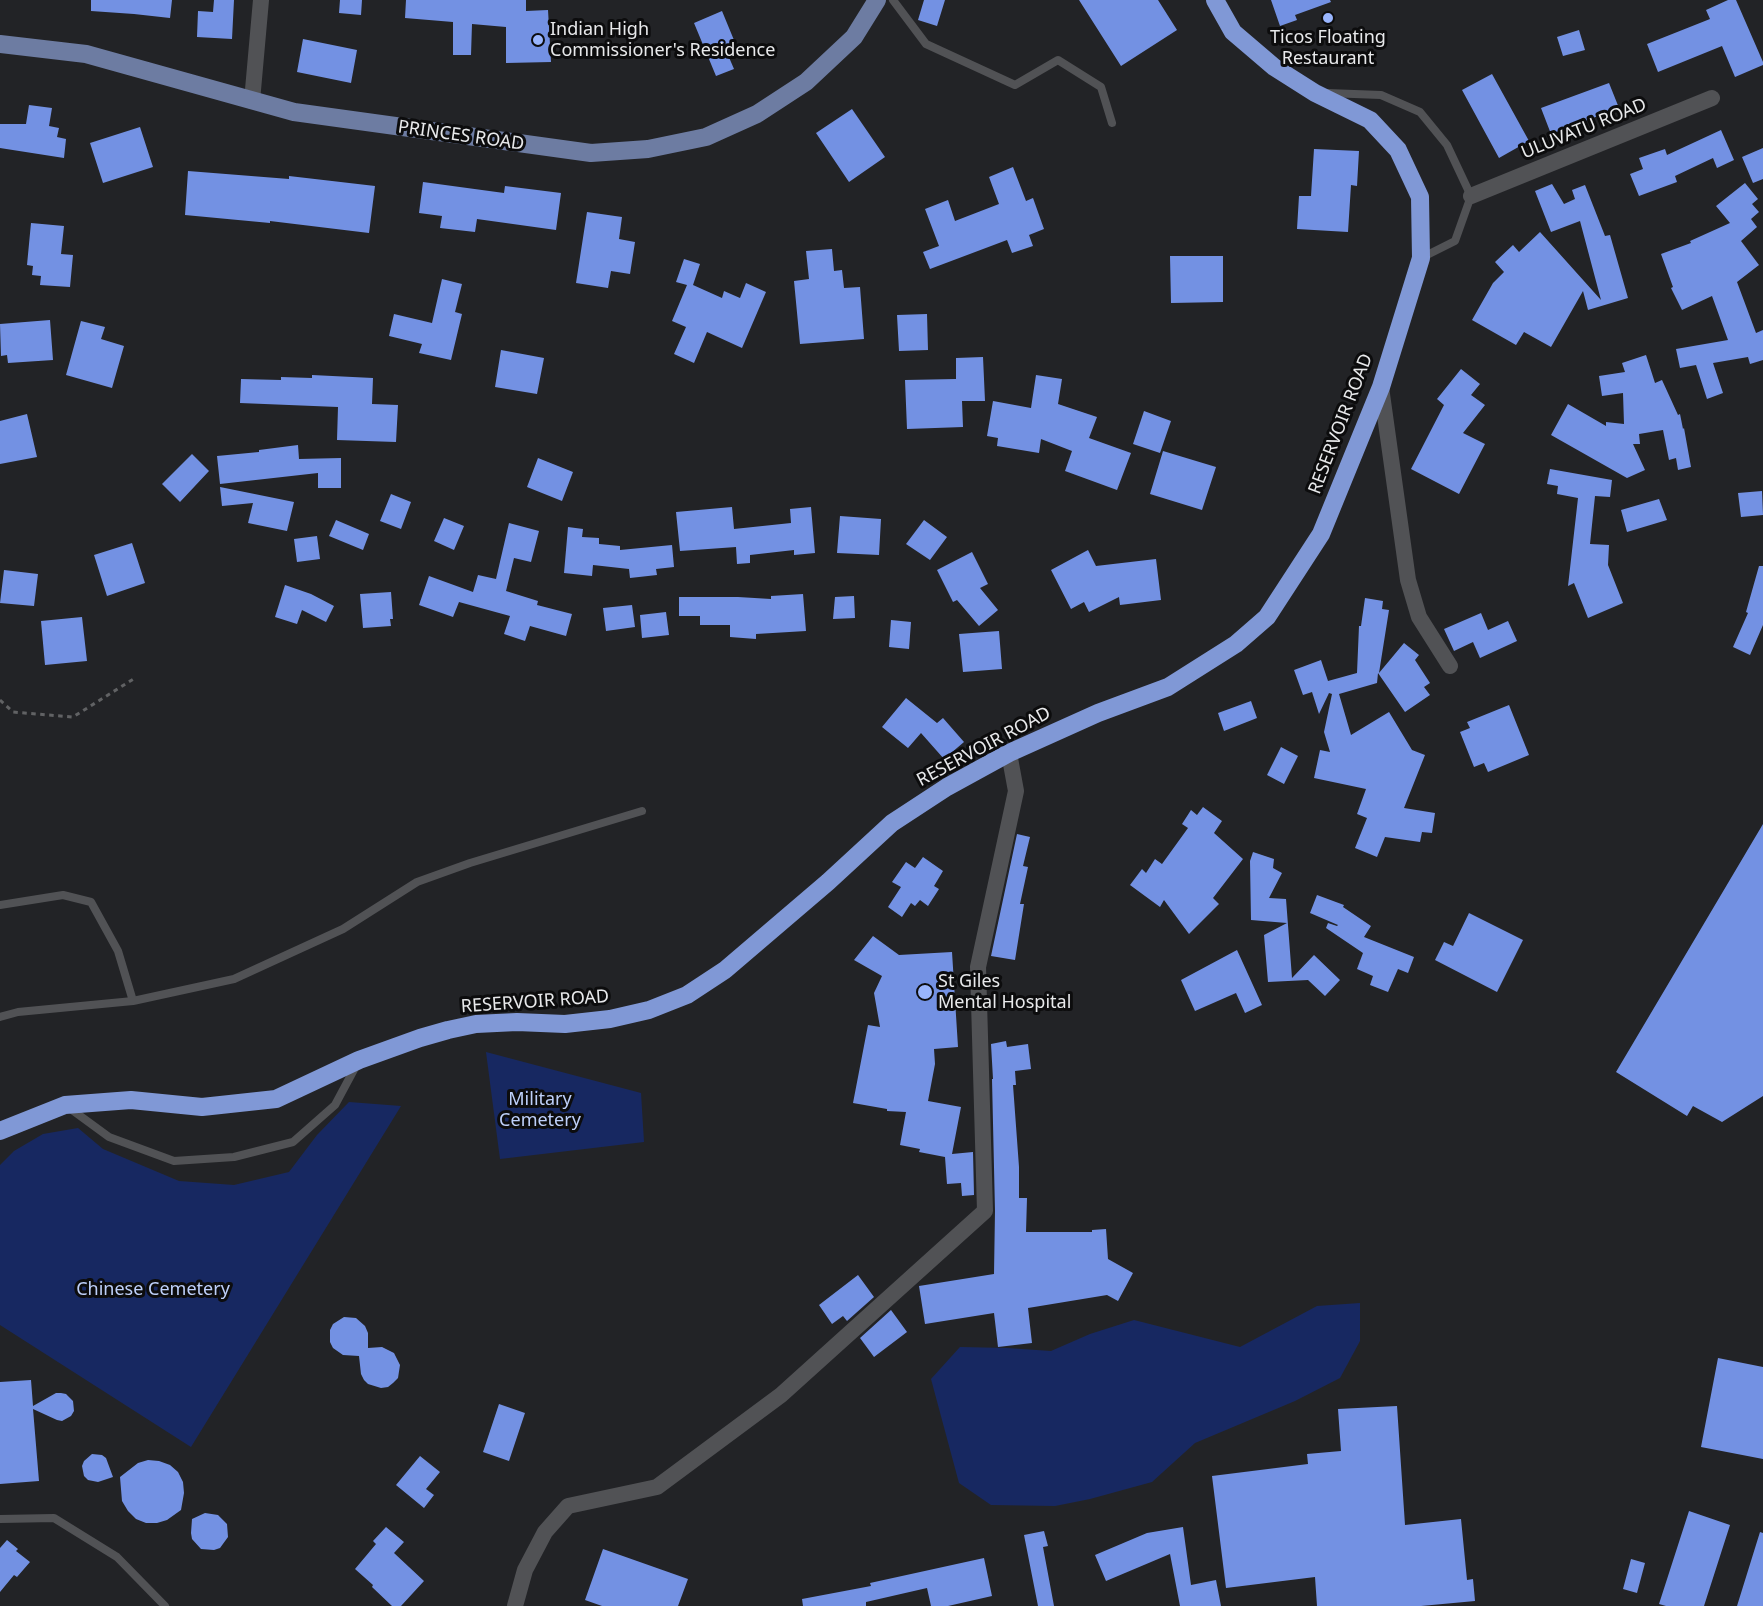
<!DOCTYPE html>
<html>
<head>
<meta charset="utf-8">
<style>
  body { margin:0 }
  canvas { display:block; background:#222326 }
</style>
</head>
<body>
<canvas width="1763" height="1606"></canvas>
<script>
const context = document.querySelector('canvas').getContext('2d');
context.lineJoin = 'round';
function fillPath(path, color) { context.fillStyle = color; context.fill(path, 'evenodd'); }
function trace(path, color, width, dash) { context.strokeStyle = color; context.lineWidth = width; context.lineCap = dash ? 'butt' : 'round'; context.setLineDash(dash || []); context.stroke(path); }
function drawText(font, color, halo, rows, align = 'center') {
  context.font = font + ' "Noto Sans",sans-serif'; context.lineWidth = 6; context.setLineDash([]); context.textBaseline = 'middle'; context.strokeStyle = halo; context.fillStyle = color; for (const [text, x, y, turn = 0] of rows) {
    context.save(); context.translate(x, y); context.rotate((+turn || 0) * Math.PI / 180); context.textAlign = isNaN(turn) ? turn : align; if (halo) context.strokeText(text, 0, 0); context.fillText(text, 0, 0); context.restore();
  }
}
fillPath(new Path2D(`
  M 486,1052 L 641,1093 L 644,1142 L 500,1159 Z
  M 349,1102 L 401,1106 L 191,1447 L 0,1325 L 0,1165 L 14,1151 L 43,1134 L 78,1128 L 103,1149 L 179,1181 L 234,1185 L 289,1172 L 317,1135 Z
  M 1360,1303 L 1360,1341 L 1340,1378 L 1295,1401 L 1195,1443 L 1152,1482 L 1090,1499 L 1055,1506 L 991,1505 L 959,1483 L 931,1379 L 960,1347 L 1007,1348 L 1051,1351 L 1090,1334 L 1134,1320 L 1240,1347 L 1317,1306 Z`), '#172861');
fillPath(new Path2D(`
  M 91,0 L 172,0 L 170,18 L 134,14 L 91,11 Z
  M 214,0 L 234,0 L 232,39 L 197,37 L 198,11 L 213,12 Z
  M 340,0 L 362,0 L 361,15 L 339,13 Z
  M 406,0 L 526,0 L 526,11 L 548,10 L 551,62 L 506,63 L 506,27 L 472,24 L 471,55 L 453,55 L 453,22 L 405,18 Z
  M 924,0 L 945,0 L 937,26 L 918,20 Z
  M 1079,0 L 1158,0 L 1177,30 L 1121,66 Z
  M 1271,0 L 1330,0 L 1331,2 L 1295,15 L 1297,20 L 1280,26 Z
  M 1728,0 L 1736,0 L 1763,62 L 1763,65 L 1735,77 L 1722,46 L 1658,72 L 1647,44 L 1710,19 L 1706,10 Z
  M 722,11 L 736,45 L 732,47 L 734,52 L 728,55 L 734,69 L 716,76 L 694,23 Z
  M 1579,30 L 1585,50 L 1563,56 L 1557,37 Z
  M 303,39 L 357,50 L 351,83 L 297,72 Z
  M 1492,74 L 1529,141 L 1499,158 L 1462,90 Z
  M 1609,83 L 1619,108 L 1551,134 L 1541,108 Z
  M 29,105 L 52,108 L 49,126 L 59,128 L 57,137 L 66,139 L 64,158 L 0,148 L 0,124 L 26,124 Z
  M 852,109 L 885,157 L 849,182 L 816,133 Z
  M 140,127 L 153,167 L 103,183 L 90,143 Z
  M 1721,130 L 1734,160 L 1717,168 L 1713,158 L 1675,176 L 1677,182 L 1639,196 L 1630,174 L 1643,169 L 1639,158 L 1665,149 L 1667,155 Z
  M 1763,148 L 1763,179 L 1753,183 L 1742,157 Z
  M 1314,149 L 1359,151 L 1357,186 L 1351,185 L 1348,232 L 1297,229 L 1299,196 L 1311,196 Z
  M 1013,167 L 1026,201 L 1033,198 L 1044,229 L 1029,235 L 1033,246 L 1012,253 L 1007,240 L 930,269 L 923,252 L 939,246 L 925,209 L 948,200 L 955,221 L 999,204 L 989,177 Z
  M 188,171 L 289,179 L 289,176 L 375,186 L 369,233 L 270,221 L 270,223 L 185,215 Z
  M 423,182 L 504,193 L 505,186 L 561,193 L 556,230 L 477,219 L 475,232 L 440,228 L 442,216 L 419,213 Z
  M 1745,183 L 1758,199 L 1752,204 L 1759,212 L 1751,219 L 1757,227 L 1741,241 L 1759,265 L 1737,282 L 1756,333 L 1763,330 L 1763,360 L 1750,364 L 1748,357 L 1713,363 L 1723,393 L 1707,399 L 1696,365 L 1680,368 L 1676,349 L 1728,340 L 1712,296 L 1682,310 L 1671,288 L 1673,287 L 1661,254 L 1691,243 L 1690,241 L 1730,223 L 1716,206 Z
  M 1552,184 L 1564,204 L 1575,199 L 1572,190 L 1585,185 L 1605,236 L 1610,235 L 1628,298 L 1588,310 L 1583,291 L 1551,347 L 1524,332 L 1516,345 L 1472,320 L 1493,283 L 1504,272 L 1495,262 L 1513,245 L 1519,252 L 1540,232 L 1601,300 L 1580,221 L 1551,232 L 1535,191 Z
  M 587,212 L 622,217 L 619,239 L 635,242 L 630,274 L 611,271 L 608,288 L 576,283 Z
  M 31,223 L 64,226 L 61,254 L 73,255 L 70,287 L 40,285 L 41,276 L 32,275 L 33,266 L 27,265 Z
  M 832,249 L 834,271 L 842,270 L 844,288 L 860,287 L 864,339 L 800,344 L 794,281 L 809,279 L 806,251 Z
  M 1170,256 L 1223,256 L 1223,302 L 1171,303 Z
  M 684,259 L 700,264 L 693,285 L 722,298 L 724,291 L 740,298 L 746,283 L 766,292 L 742,348 L 707,332 L 694,363 L 674,354 L 686,327 L 672,321 L 687,285 L 676,282 Z
  M 442,279 L 462,284 L 455,312 L 462,314 L 451,360 L 419,353 L 422,344 L 389,336 L 394,314 L 432,323 Z
  M 927,314 L 928,350 L 899,351 L 897,315 Z
  M 50,320 L 53,360 L 8,363 L 7,355 L 1,356 L 0,324 Z
  M 81,321 L 105,327 L 101,339 L 124,346 L 112,388 L 66,375 Z
  M 501,350 L 544,358 L 537,394 L 495,387 Z
  M 1646,355 L 1655,383 L 1662,380 L 1678,415 L 1680,414 L 1683,429 L 1684,428 L 1691,467 L 1678,470 L 1676,458 L 1669,460 L 1663,430 L 1639,434 L 1640,444 L 1633,444 L 1645,470 L 1627,478 L 1551,435 L 1568,404 L 1606,426 L 1606,422 L 1624,424 L 1623,393 L 1602,396 L 1599,376 L 1625,372 L 1622,363 Z
  M 983,357 L 985,401 L 962,401 L 963,427 L 907,429 L 905,380 L 956,379 L 956,358 Z
  M 1461,369 L 1480,384 L 1471,395 L 1485,405 L 1463,433 L 1485,444 L 1459,494 L 1411,469 L 1444,405 L 1437,399 Z
  M 312,375 L 373,378 L 372,404 L 398,405 L 396,442 L 337,440 L 338,407 L 240,403 L 241,379 L 281,380 L 281,377 L 312,378 Z
  M 1036,375 L 1062,379 L 1058,404 L 1097,417 L 1089,438 L 1131,453 L 1117,490 L 1065,471 L 1072,451 L 1041,439 L 1039,453 L 997,446 L 998,438 L 987,436 L 993,401 L 1031,408 Z
  M 1144,411 L 1171,421 L 1160,453 L 1133,444 Z
  M 27,414 L 37,457 L 0,464 L 0,421 Z
  M 298,445 L 299,459 L 341,458 L 341,488 L 318,488 L 318,473 L 220,484 L 217,456 L 259,452 L 259,450 Z
  M 1163,451 L 1216,467 L 1202,510 L 1150,494 Z
  M 192,454 L 209,471 L 180,502 L 162,484 Z
  M 538,458 L 573,472 L 562,501 L 527,487 Z
  M 1550,469 L 1612,480 L 1610,497 L 1595,496 L 1590,544 L 1609,545 L 1608,565 L 1623,603 L 1588,618 L 1574,583 L 1568,586 L 1578,498 L 1557,494 L 1558,486 L 1547,484 Z
  M 220,487 L 294,502 L 287,531 L 248,523 L 253,503 L 222,506 Z
  M 1762,491 L 1763,515 L 1741,517 L 1738,493 Z
  M 391,494 L 411,502 L 401,529 L 380,521 Z
  M 1659,499 L 1667,520 L 1627,532 L 1621,510 Z
  M 732,507 L 734,529 L 791,523 L 790,509 L 811,507 L 815,553 L 794,555 L 794,550 L 750,555 L 750,563 L 737,564 L 736,547 L 680,551 L 676,512 Z
  M 840,516 L 881,519 L 879,555 L 837,553 Z
  M 444,518 L 464,526 L 454,550 L 434,541 Z
  M 336,520 L 369,534 L 363,550 L 329,536 Z
  M 924,520 L 947,537 L 930,560 L 906,544 Z
  M 509,523 L 539,531 L 531,562 L 514,558 L 506,591 L 538,601 L 537,605 L 572,614 L 566,636 L 530,626 L 525,641 L 504,634 L 510,616 L 459,602 L 453,617 L 419,605 L 429,576 L 473,592 L 478,575 L 496,579 Z
  M 568,527 L 583,529 L 582,537 L 599,538 L 599,544 L 620,546 L 620,550 L 672,545 L 674,567 L 656,569 L 657,575 L 630,578 L 629,569 L 593,565 L 592,576 L 564,573 Z
  M 317,536 L 320,559 L 297,562 L 294,539 Z
  M 132,543 L 145,583 L 107,596 L 94,555 Z
  M 1088,550 L 1096,566 L 1156,559 L 1161,600 L 1120,605 L 1119,597 L 1089,612 L 1084,602 L 1071,609 L 1051,570 Z
  M 972,552 L 988,584 L 980,588 L 998,610 L 979,626 L 957,600 L 953,602 L 937,570 Z
  M 1759,566 L 1763,566 L 1763,625 L 1750,655 L 1733,647 L 1748,613 L 1746,612 Z
  M 4,570 L 38,574 L 34,606 L 0,603 Z
  M 285,585 L 311,594 L 334,606 L 326,622 L 302,610 L 297,624 L 275,617 Z
  M 391,592 L 393,619 L 390,619 L 391,626 L 363,628 L 360,594 Z
  M 803,594 L 806,631 L 756,634 L 756,639 L 730,637 L 730,625 L 700,625 L 700,616 L 679,616 L 679,597 L 738,597 L 771,599 L 771,596 Z
  M 854,596 L 855,618 L 833,619 L 835,597 Z
  M 1365,598 L 1383,601 L 1382,609 L 1389,610 L 1379,673 L 1404,643 L 1419,655 L 1415,660 L 1430,683 L 1424,687 L 1430,695 L 1405,712 L 1378,673 L 1377,683 L 1339,694 L 1351,735 L 1389,712 L 1412,750 L 1425,755 L 1404,808 L 1435,813 L 1432,833 L 1422,832 L 1420,842 L 1385,837 L 1377,857 L 1355,848 L 1367,818 L 1357,814 L 1366,789 L 1314,778 L 1320,750 L 1330,752 L 1324,732 L 1332,694 L 1329,693 L 1319,714 L 1312,692 L 1303,695 L 1294,670 L 1321,660 L 1328,681 L 1357,673 L 1359,626 L 1361,626 Z
  M 632,605 L 635,627 L 606,631 L 603,608 Z
  M 666,612 L 669,635 L 642,638 L 640,615 Z
  M 1481,613 L 1488,630 L 1508,621 L 1517,641 L 1480,658 L 1473,642 L 1454,651 L 1444,629 Z
  M 82,617 L 87,661 L 45,665 L 41,621 Z
  M 891,620 L 911,622 L 909,649 L 889,647 Z
  M 999,631 L 1002,669 L 963,672 L 959,634 Z
  M 906,698 L 937,723 L 943,718 L 964,742 L 944,759 L 921,733 L 908,748 L 882,727 Z
  M 1251,701 L 1257,718 L 1224,731 L 1218,713 Z
  M 1509,705 L 1529,755 L 1488,772 L 1484,763 L 1474,767 L 1460,732 L 1470,728 L 1467,722 Z
  M 1281,747 L 1298,756 L 1284,784 L 1267,775 Z
  M 1203,807 L 1222,821 L 1214,833 L 1243,859 L 1213,898 L 1219,904 L 1189,934 L 1164,900 L 1160,907 L 1130,885 L 1142,869 L 1146,873 L 1155,859 L 1162,864 L 1188,828 L 1182,824 L 1191,810 L 1197,815 Z
  M 1763,824 L 1763,1096 L 1722,1122 L 1693,1106 L 1687,1116 L 1616,1072 Z
  M 1017,834 L 1030,837 L 1023,866 L 1028,867 L 1020,904 L 1024,904 L 1015,960 L 991,956 Z
  M 1253,852 L 1274,859 L 1273,868 L 1282,873 L 1269,898 L 1286,899 L 1292,978 L 1314,955 L 1340,980 L 1325,996 L 1308,980 L 1268,982 L 1264,935 L 1287,923 L 1251,920 L 1250,861 Z
  M 923,857 L 943,871 L 934,886 L 939,889 L 928,906 L 920,900 L 915,906 L 911,903 L 902,917 L 888,907 L 901,887 L 892,882 L 906,862 L 915,868 Z
  M 1317,895 L 1344,905 L 1343,907 L 1371,926 L 1364,937 L 1414,957 L 1408,973 L 1398,969 L 1388,992 L 1370,985 L 1373,976 L 1357,969 L 1363,953 L 1326,928 L 1328,923 L 1337,926 L 1338,925 L 1310,913 Z
  M 1469,913 L 1523,940 L 1497,992 L 1435,960 L 1444,942 L 1453,946 Z
  M 873,936 L 899,955 L 952,952 L 958,1047 L 934,1049 L 935,1064 L 928,1101 L 961,1107 L 952,1154 L 973,1152 L 974,1195 L 962,1196 L 961,1183 L 947,1184 L 945,1157 L 919,1152 L 920,1149 L 900,1145 L 906,1112 L 887,1111 L 887,1109 L 853,1103 L 868,1025 L 880,1027 L 874,993 L 882,976 L 854,960 Z
  M 1237,950 L 1262,1005 L 1245,1013 L 1236,993 L 1195,1011 L 1181,980 Z
  M 1006,1041 L 1007,1047 L 1028,1044 L 1031,1069 L 1015,1071 L 1016,1085 L 1013,1085 L 1019,1167 L 1019,1198 L 1027,1198 L 1026,1232 L 1092,1232 L 1092,1230 L 1106,1229 L 1108,1259 L 1133,1273 L 1118,1301 L 1107,1295 L 1028,1308 L 1032,1343 L 998,1347 L 994,1313 L 925,1324 L 919,1286 L 994,1274 L 995,1211 L 992,1079 L 993,1079 L 991,1044 Z
  M 858,1275 L 874,1297 L 847,1321 L 843,1316 L 832,1324 L 819,1305 Z
  M 891,1310 L 907,1332 L 874,1357 L 860,1338 Z
  M 344,1317 L 356,1318 L 365,1326 L 368,1333 L 368,1348 L 382,1347 L 394,1353 L 400,1365 L 398,1378 L 393,1383 L 388,1387 L 381,1388 L 368,1384 L 364,1380 L 361,1374 L 359,1356 L 343,1355 L 333,1348 L 330,1342 L 330,1330 L 333,1324 Z
  M 1718,1358 L 1763,1367 L 1763,1459 L 1701,1447 Z
  M 31,1380 L 33,1406 L 56,1393 L 61,1393 L 66,1394 L 73,1401 L 74,1411 L 71,1416 L 62,1421 L 57,1420 L 33,1409 L 39,1481 L 0,1484 L 0,1382 Z
  M 499,1404 L 525,1413 L 509,1461 L 483,1452 Z
  M 1397,1406 L 1405,1525 L 1461,1519 L 1467,1580 L 1473,1579 L 1475,1601 L 1421,1606 L 1317,1606 L 1315,1577 L 1226,1588 L 1212,1476 L 1308,1464 L 1307,1454 L 1341,1451 L 1338,1409 Z
  M 92,1454 L 102,1455 L 106,1458 L 113,1477 L 98,1482 L 88,1480 L 84,1476 L 82,1466 L 84,1461 Z
  M 420,1456 L 440,1472 L 426,1489 L 434,1495 L 424,1508 L 396,1485 Z
  M 148,1460 L 159,1461 L 170,1465 L 178,1472 L 183,1482 L 184,1493 L 181,1510 L 167,1520 L 157,1523 L 146,1523 L 136,1519 L 128,1511 L 122,1501 L 120,1477 L 138,1463 Z
  M 1689,1511 L 1730,1525 L 1704,1606 L 1666,1606 L 1659,1604 Z
  M 205,1513 L 218,1515 L 227,1524 L 228,1537 L 220,1548 L 214,1550 L 201,1549 L 192,1539 L 191,1533 L 192,1519 Z
  M 386,1527 L 404,1542 L 394,1553 L 424,1581 L 401,1606 L 392,1606 L 372,1587 L 373,1585 L 355,1569 L 376,1544 L 373,1541 Z
  M 1183,1527 L 1191,1585 L 1216,1580 L 1221,1606 L 1180,1606 L 1170,1554 L 1106,1581 L 1095,1555 L 1147,1533 Z
  M 1044,1531 L 1048,1546 L 1043,1547 L 1054,1606 L 1038,1606 L 1024,1535 Z
  M 1760,1532 L 1763,1533 L 1763,1606 L 1737,1606 Z
  M 7,1540 L 18,1549 L 16,1551 L 30,1562 L 17,1577 L 14,1575 L 0,1592 L 0,1548 Z
  M 603,1549 L 688,1579 L 678,1606 L 602,1606 L 585,1600 Z
  M 984,1558 L 992,1596 L 948,1606 L 931,1606 L 927,1588 L 866,1602 L 866,1606 L 803,1606 L 802,1599 L 871,1586 L 870,1583 Z
  M 1631,1559 L 1645,1563 L 1637,1593 L 1623,1589 Z`), '#7391e3');
trace(new Path2D(`
  M 0,700 L 13,712 L 73,717 L 135,678`), '#616264', 3, [4.5, 4.5]);
trace(new Path2D(`
  M 893,0 L 926,44 L 1015,85 L 1058,60 L 1101,87 L 1112,123
  M 1327,93 L 1381,95 L 1420,112 L 1447,145 L 1471,196 L 1455,241 L 1421,258
  M 0,905 L 63,895 L 91,902 L 118,951 L 133,1001
  M 0,1017 L 18,1012 L 133,1001 L 234,979 L 343,929 L 417,882 L 470,863 L 642,811
  M 68,1107 L 109,1137 L 174,1161 L 234,1157 L 293,1142 L 335,1105 L 357,1064
  M 0,1519 L 54,1518 L 117,1557 L 165,1606`), '#515255', 8);
trace(new Path2D(`
  M 252,101 L 261,0
  M 1471,196 L 1712,98
  M 1381,387 L 1408,580 L 1419,617 L 1450,666
  M 515,1606 L 525,1570 L 545,1532 L 568,1506 L 657,1487 L 781,1395 L 985,1211 L 978,967 L 1016,791 L 1009,753`), '#515255', 16);
trace(new Path2D(`
  M 0,44 L 86,54 L 294,112 L 591,153 L 648,149 L 706,137 L 757,114 L 806,82 L 854,37 L 877,0`), '#6d7ca2', 18);
trace(new Path2D(`
  M 0,1131 L 65,1105 L 131,1100 L 202,1107 L 276,1099 L 359,1060 L 420,1038 L 448,1030 L 476,1024 L 517,1022 L 565,1024 L 610,1019 L 649,1010 L 687,995 L 725,970 L 828,882 L 892,823 L 947,787 L 1009,753 L 1098,713 L 1168,687 L 1236,644 L 1267,617 L 1321,534 L 1381,387 L 1421,258 L 1420,197 L 1398,150 L 1370,120 L 1315,93 L 1274,67 L 1233,32 L 1215,0`), '#8098d6', 18);
for (const [x, y, r, color] of [
  [1328,18,6,"#99b5fd"],
  [538,40,6,"#99b5fd"],
  [925,992,8,"#99b5fd"]
]) { const dot = new Path2D(); dot.arc(x, y, r, 0, 2 * Math.PI); context.fillStyle = color; context.fill(dot); trace(dot, '#0c0c0d', 2); }
drawText('18px', '#e8e9eb', '#0c0c0d', [
  ["Indian High",550,30],
  ["Commissioner's Residence",550,51],
  ["Ticos Floating",1328,38,"center"],
  ["Restaurant",1328,59,"center"],
  ["St Giles",938,982],
  ["Mental Hospital",938,1003]
], 'left');
drawText('18px', '#e8e9eb', '#0c0c0d', [
  ["ULUVATU ROAD",1584,129,-22],
  ["PRINCES ROAD",461,136,8],
  ["RESERVOIR ROAD",1341,424,-69],
  ["RESERVOIR ROAD",984,747,-28],
  ["RESERVOIR ROAD",535,1002,-4]
]);
drawText('18px', '#bed0fa', '#0c0c0d', [
  ["Military",540,1100],
  ["Cemetery",540,1121],
  ["Chinese Cemetery",153,1290]
]);
</script>
</body>
</html>
